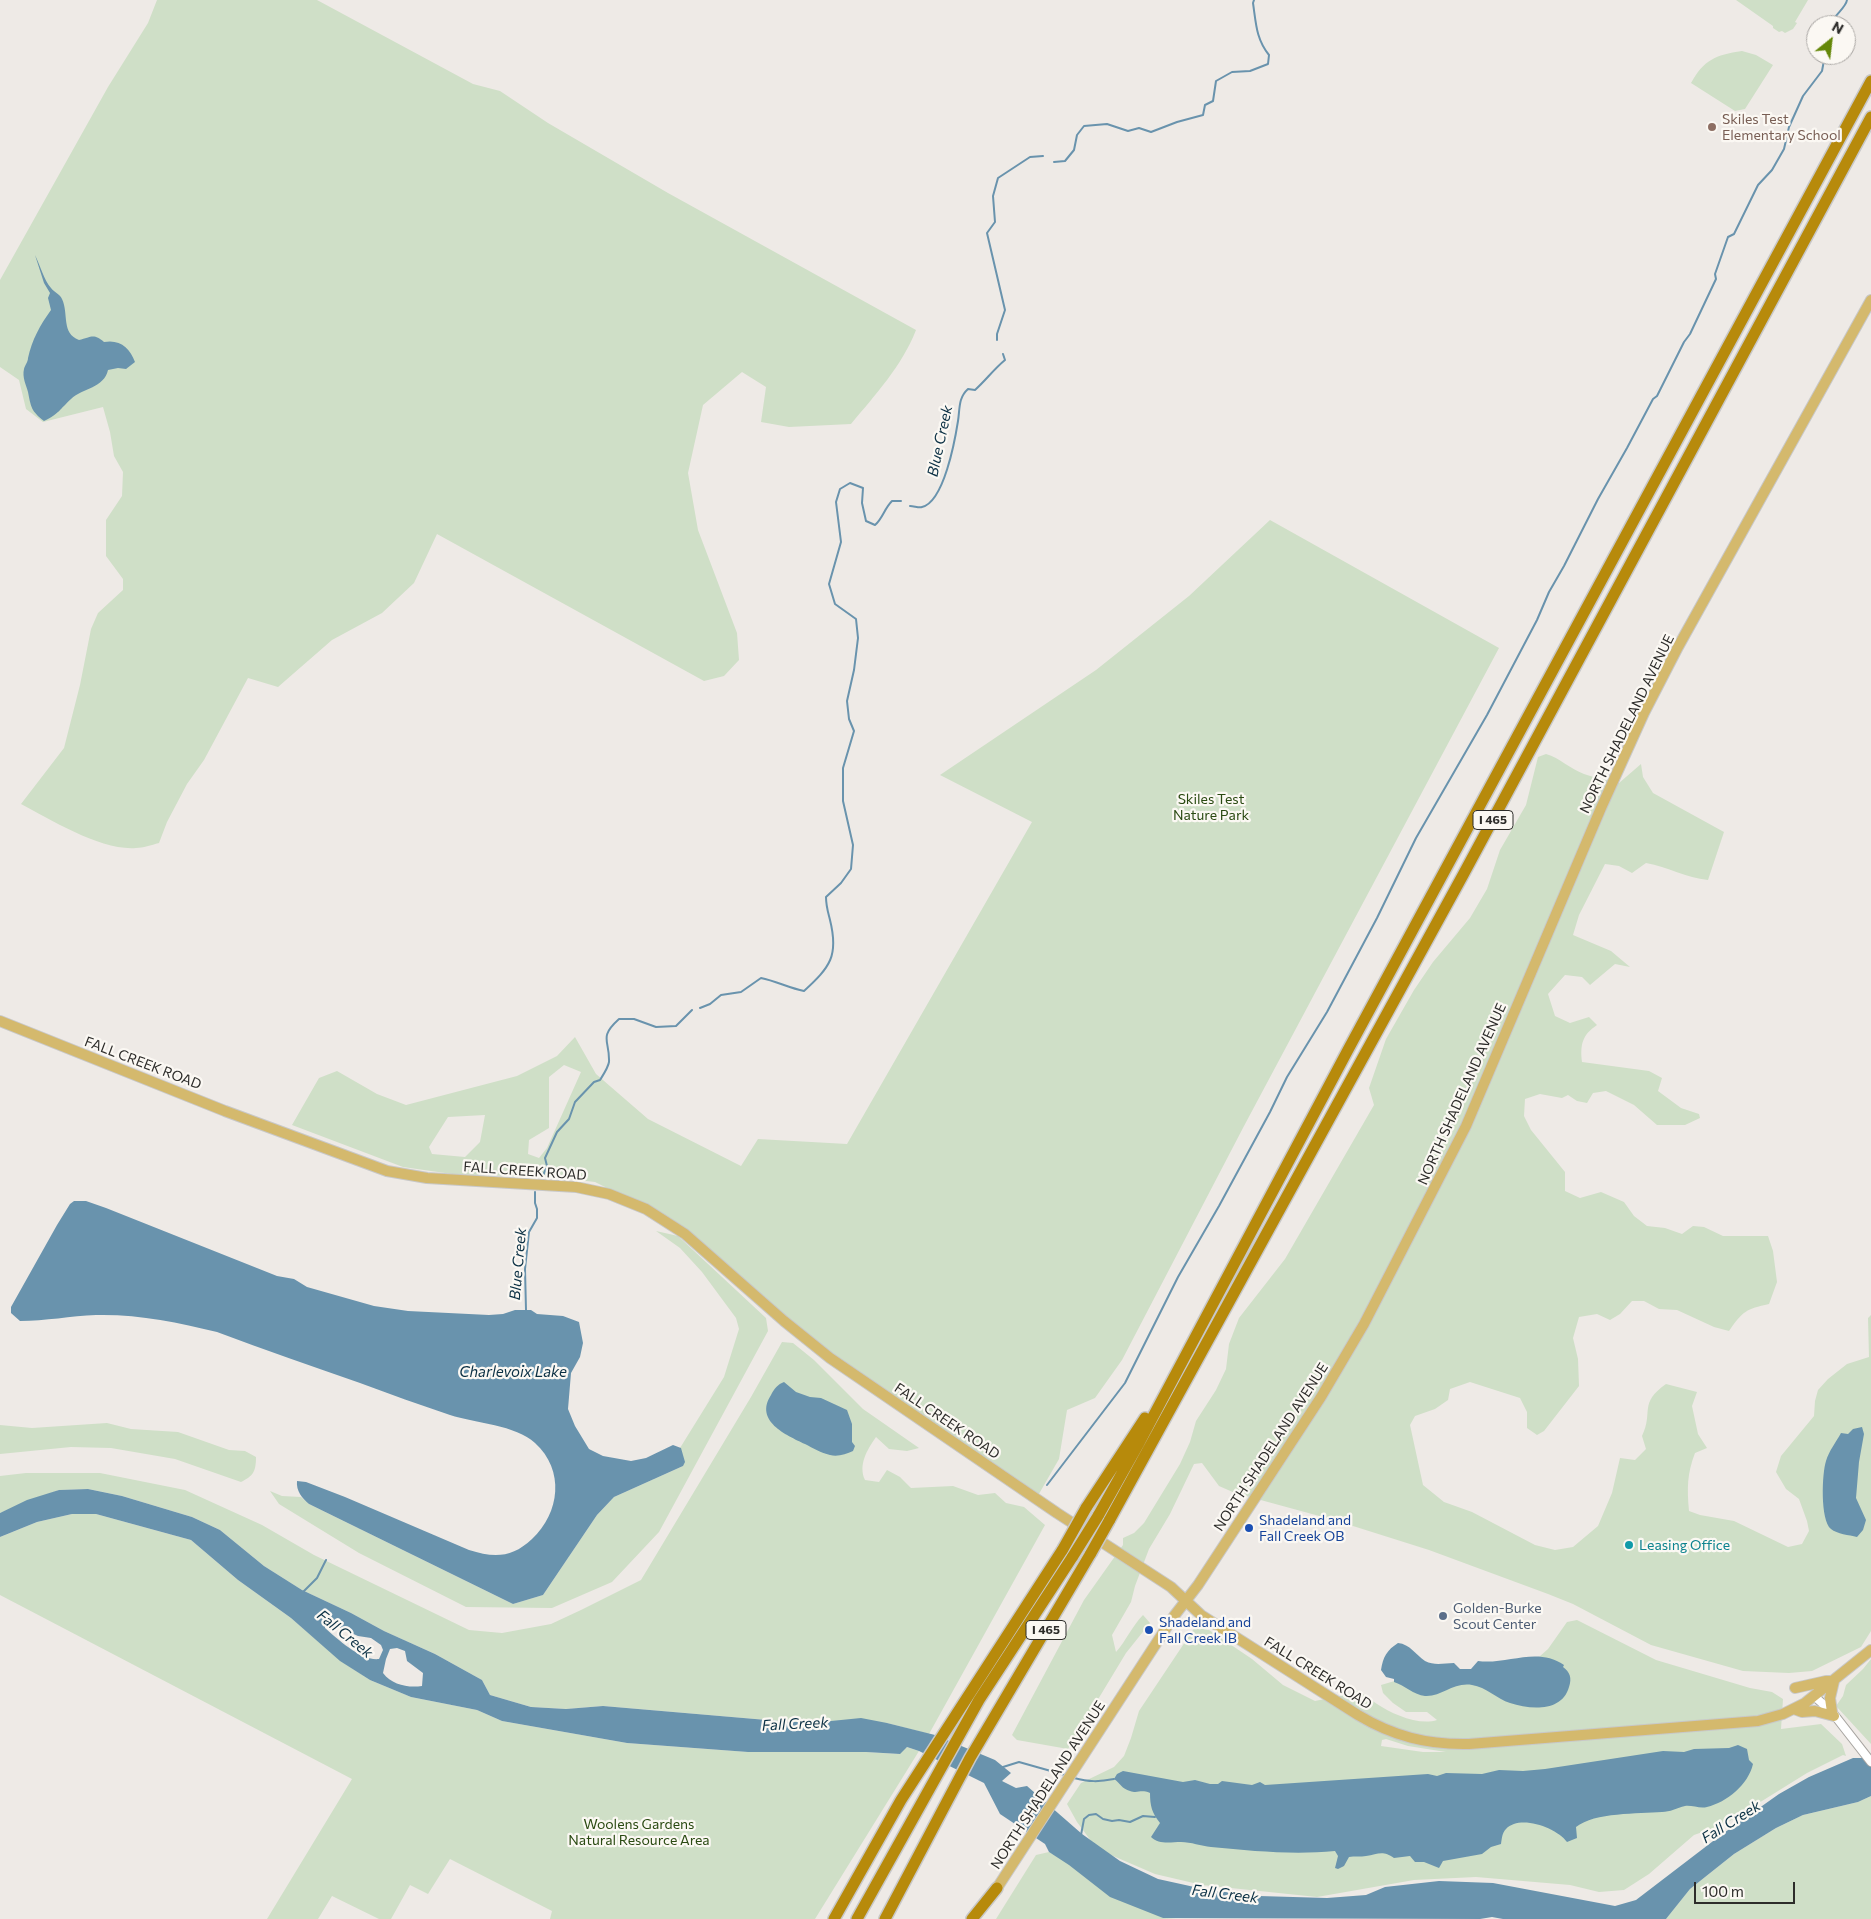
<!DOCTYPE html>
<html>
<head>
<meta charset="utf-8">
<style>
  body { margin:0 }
  #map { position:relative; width:1871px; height:1919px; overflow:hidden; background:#eeeae6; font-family:Commissioner,sans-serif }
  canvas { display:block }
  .north { position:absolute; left:1806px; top:15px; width:50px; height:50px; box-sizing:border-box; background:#fbf8f3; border:1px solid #a9a6a3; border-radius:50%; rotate:29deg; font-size:14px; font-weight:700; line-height:20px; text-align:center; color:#2d2c2a }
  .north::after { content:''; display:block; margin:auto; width:18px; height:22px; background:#648708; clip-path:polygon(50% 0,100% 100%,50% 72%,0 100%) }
  .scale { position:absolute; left:1694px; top:1882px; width:101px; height:22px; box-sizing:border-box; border:2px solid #2d2c2a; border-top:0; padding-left:6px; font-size:15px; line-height:18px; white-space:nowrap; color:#2d2c2a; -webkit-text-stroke:4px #fbf8f3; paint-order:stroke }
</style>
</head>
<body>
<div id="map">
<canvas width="1871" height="1919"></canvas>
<div class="north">N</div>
<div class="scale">100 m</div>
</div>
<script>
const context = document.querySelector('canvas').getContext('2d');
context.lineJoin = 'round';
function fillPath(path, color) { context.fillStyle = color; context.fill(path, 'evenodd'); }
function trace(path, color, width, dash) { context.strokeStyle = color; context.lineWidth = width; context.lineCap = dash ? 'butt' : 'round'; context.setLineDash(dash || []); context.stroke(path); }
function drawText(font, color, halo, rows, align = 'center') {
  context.font = font + ' Commissioner,sans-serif'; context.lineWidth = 4.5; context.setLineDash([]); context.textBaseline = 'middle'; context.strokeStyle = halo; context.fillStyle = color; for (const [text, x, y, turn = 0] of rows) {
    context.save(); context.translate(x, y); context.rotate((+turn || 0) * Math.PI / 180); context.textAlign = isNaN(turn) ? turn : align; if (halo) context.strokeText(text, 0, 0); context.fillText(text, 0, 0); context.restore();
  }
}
fillPath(new Path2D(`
  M 157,0 L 317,0 L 473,84 L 500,91 L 548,123 L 668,193 L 916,330 C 902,366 875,395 851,424 L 789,427 L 761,422 L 766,387 L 742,372 L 703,405 L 688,473 L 698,530 L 737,633 L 739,660 L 724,676 L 704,681 L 437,534 L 414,583 L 382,613 L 332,640 L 278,687 L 248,678 L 204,760 L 187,784 L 167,822 L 159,843 C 151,845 143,848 136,848 C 102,851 51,820 21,804 L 64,748 L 80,685 L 91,629 L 98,613 L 123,590 L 123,579 L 106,556 L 106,520 L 122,496 L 123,472 L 114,456 L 110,432 L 103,407 L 43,422 L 26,409 L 19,380 L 0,367 L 0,280 L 108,87 L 148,23 Z
  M 1736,0 L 1808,0 L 1795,22 L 1797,23 L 1793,29 L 1785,33 L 1782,31 L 1779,32 L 1773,28 L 1773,26 Z
  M 1742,51 L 1756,55 L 1773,65 L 1745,109 L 1735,111 L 1691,83 C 1704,60 1715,55 1742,51 Z
  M 1270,520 L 1499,648 L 1244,1126 L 1122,1360 L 1095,1398 L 1067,1410 L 1059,1459 L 1036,1499 L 784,1321 L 655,1214 L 602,1192 L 605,1187 L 595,1182 L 561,1178 L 452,1174 L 403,1167 L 292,1125 L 319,1078 L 337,1071 L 377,1094 L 406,1105 L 517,1076 L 557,1056 L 575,1037 L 596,1074 L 648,1119 L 741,1166 L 758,1139 L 847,1144 L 1032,822 L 940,775 L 1096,670 L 1189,596 ZM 564,1065 L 581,1072 L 547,1148 L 539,1158 L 528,1154 L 529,1140 L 549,1128 L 549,1077 ZM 485,1115 L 480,1142 L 465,1157 L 432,1154 L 429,1147 L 448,1117 Z
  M 1546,754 C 1560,758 1570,769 1584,774 C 1595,778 1608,780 1619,783 L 1641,764 L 1643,777 L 1653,793 L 1724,832 L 1708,880 C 1686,878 1668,867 1646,863 L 1632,873 L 1619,866 L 1605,864 L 1579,915 L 1573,935 L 1611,951 L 1630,967 L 1615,964 L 1590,985 L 1582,977 L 1565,975 L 1548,994 L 1555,1016 L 1570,1023 L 1589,1017 L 1597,1025 C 1582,1035 1580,1045 1582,1062 L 1649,1071 L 1662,1078 L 1658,1091 L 1681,1108 L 1699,1114 L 1700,1118 L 1685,1125 L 1657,1125 L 1634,1105 L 1606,1091 L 1593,1093 L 1587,1103 L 1577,1101 L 1568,1095 L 1562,1098 L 1540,1094 L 1525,1099 L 1524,1116 L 1531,1130 L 1565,1172 L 1565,1191 L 1580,1198 L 1601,1192 L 1624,1202 L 1634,1216 L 1647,1226 L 1665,1228 L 1682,1234 L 1693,1226 L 1704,1227 L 1723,1236 L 1768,1236 L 1773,1251 L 1777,1282 L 1769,1304 C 1746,1309 1743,1311 1729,1331 L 1714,1327 L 1677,1310 L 1659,1309 L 1644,1301 L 1632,1301 L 1620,1314 L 1610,1320 L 1597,1314 L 1579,1317 L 1573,1338 L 1578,1359 L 1579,1386 L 1544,1431 L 1537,1435 L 1527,1428 L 1527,1412 L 1520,1398 L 1470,1382 L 1450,1389 L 1448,1400 L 1435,1409 L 1415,1416 L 1410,1425 L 1423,1485 L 1444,1502 L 1472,1512 L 1535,1545 L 1555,1550 L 1573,1547 L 1598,1526 L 1612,1493 L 1620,1458 L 1635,1460 L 1646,1449 L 1642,1436 C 1654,1411 1638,1404 1666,1384 L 1697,1392 L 1692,1406 L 1698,1434 L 1707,1448 L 1695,1453 C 1687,1474 1687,1488 1689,1511 L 1700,1515 L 1734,1521 L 1788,1547 L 1802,1544 L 1809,1531 L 1807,1521 L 1799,1499 L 1786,1489 L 1776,1472 L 1781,1456 L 1814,1416 L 1815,1401 L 1818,1390 L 1828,1379 L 1847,1364 L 1869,1357 L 1868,1318 L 1871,1315 L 1871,1631 L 1861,1647 L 1812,1671 L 1789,1673 L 1743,1671 L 1651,1645 L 1573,1604 L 1548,1594 L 1429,1550 L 1334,1520 L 1235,1493 L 1219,1486 L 1202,1463 L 1194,1464 L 1170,1514 L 1149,1549 L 1135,1586 L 1131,1602 L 1112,1635 L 1116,1652 C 1126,1641 1132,1626 1143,1615 L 1150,1623 L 1126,1653 L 1068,1749 L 1017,1740 L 1012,1735 L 1084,1600 L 1123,1545 L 1123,1538 L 1134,1533 L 1144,1523 L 1180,1464 L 1190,1442 L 1196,1421 L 1216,1390 L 1226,1369 L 1229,1344 L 1239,1318 L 1285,1259 L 1374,1105 L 1369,1088 L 1386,1039 L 1414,990 L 1433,962 L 1470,918 L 1487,889 L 1500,850 L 1526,805 L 1538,757 Z
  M 656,1231 L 678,1236 L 766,1318 L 768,1331 L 659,1532 L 612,1582 L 552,1608 L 466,1607 L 359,1553 L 279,1504 L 270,1491 L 282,1496 L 301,1497 L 309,1504 L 513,1604 L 543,1595 L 597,1515 L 614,1497 L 683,1466 L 680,1448 L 724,1377 L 739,1329 L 736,1318 L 702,1272 L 680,1248 Z
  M 782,1342 L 793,1343 L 814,1360 L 863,1409 L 919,1448 L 907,1451 L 889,1449 L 876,1437 C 867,1450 858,1465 865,1480 L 879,1482 L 887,1470 L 900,1477 L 911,1488 L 953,1486 L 978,1495 L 995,1493 L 1006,1503 L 1024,1507 L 1045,1525 L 929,1734 L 887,1723 L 790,1722 L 603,1706 L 566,1709 L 531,1707 L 490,1695 L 482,1680 L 435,1654 L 384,1631 L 351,1613 L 302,1590 L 264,1566 L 220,1530 L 192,1517 L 122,1496 L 88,1489 L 59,1490 L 0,1513 L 0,1476 L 26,1473 L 100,1473 L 185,1490 L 262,1525 L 314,1555 L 469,1630 L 502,1633 L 551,1624 L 581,1610 L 641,1580 L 751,1397 Z
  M 107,1423 L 131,1429 L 178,1432 L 229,1450 L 245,1451 L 256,1457 C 256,1472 253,1476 241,1482 L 175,1459 L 111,1448 L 71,1447 L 0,1454 L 0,1425 L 32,1428 Z
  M 72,1514 L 96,1514 L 191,1540 L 238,1580 L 291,1618 L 341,1661 L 370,1680 L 411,1697 L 477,1710 L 502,1721 L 627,1743 L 748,1752 L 866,1752 L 899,1754 L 907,1747 L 919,1751 L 815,1919 L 550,1919 L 552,1911 L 450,1859 L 428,1894 L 410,1885 L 391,1919 L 379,1919 L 332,1896 L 318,1919 L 267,1919 L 352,1779 L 0,1595 L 0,1537 L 37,1522 Z
  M 1577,1620 L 1656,1660 L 1750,1688 L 1772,1692 L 1783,1699 L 1781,1729 L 1821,1724 L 1842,1744 L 1846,1756 L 1843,1755 L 1807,1773 L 1725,1824 L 1694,1835 L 1649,1874 L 1624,1890 L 1599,1892 L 1570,1885 L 1476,1877 L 1414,1880 L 1317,1897 L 1202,1885 L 1155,1874 L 1097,1849 L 1077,1822 L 1067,1804 L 1081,1783 L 1114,1767 L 1124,1756 L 1131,1738 L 1139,1711 L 1195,1627 L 1209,1630 L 1252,1659 L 1283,1685 L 1315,1701 L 1349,1694 L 1353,1690 C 1363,1692 1368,1698 1377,1704 C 1392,1714 1419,1726 1437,1720 L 1427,1712 L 1406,1712 L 1393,1703 L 1383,1693 L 1381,1685 L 1398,1680 L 1521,1673 L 1548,1649 L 1567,1622 ZM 1386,1739 L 1408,1746 L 1446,1752 L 1423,1752 L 1381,1746 L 1382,1740 Z
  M 1871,1659 L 1871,1744 L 1836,1706 L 1843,1696 L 1846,1685 L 1863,1669 Z
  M 1871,1796 L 1871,1919 L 1666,1919 L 1690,1889 L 1734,1854 L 1776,1828 L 1803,1815 L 1858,1802 Z
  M 1049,1852 L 1163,1918 L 1177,1919 L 996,1919 L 1036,1855 Z`), '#cfdfc7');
fillPath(new Path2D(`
  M 35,255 C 40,265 44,280 51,288 C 54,292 60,294 62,299 C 69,314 61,333 79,340 C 91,337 94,333 104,342 C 120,339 130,348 135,362 L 126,369 L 118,368 L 108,370 C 104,388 83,388 71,399 C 60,409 59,414 44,421 C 31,411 31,407 28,392 C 26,385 22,377 24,369 C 25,365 28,362 28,358 C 32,340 40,325 51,310 L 48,298 L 50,293 L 44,283 Z
  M 74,1201 L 86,1201 L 106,1208 L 277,1276 L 294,1279 L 307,1287 L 374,1306 L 408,1311 L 489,1315 L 503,1314 L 515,1310 L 531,1310 L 537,1314 L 563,1316 L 579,1322 L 583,1343 L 580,1357 L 571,1373 L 568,1409 L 575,1426 L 589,1449 L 603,1456 L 631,1461 L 646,1458 L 673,1445 L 681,1448 L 685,1462 L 683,1466 L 614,1497 L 597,1515 L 543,1595 L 513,1604 L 309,1504 C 302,1498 296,1491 297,1481 L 306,1482 L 345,1497 L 469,1550 C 494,1558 512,1558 532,1539 C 560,1513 565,1470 535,1443 C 516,1425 475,1423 450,1415 C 420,1405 390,1394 360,1383 C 312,1366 265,1350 217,1332 C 177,1322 137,1314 96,1315 C 71,1316 45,1321 20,1321 L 11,1313 L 11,1307 L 57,1225 L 70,1204 Z
  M 784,1382 L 796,1392 L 810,1397 L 821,1398 L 847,1410 L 852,1424 L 852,1442 L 855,1446 L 853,1451 C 846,1454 838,1457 830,1455 C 821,1453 813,1448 805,1444 C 786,1435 754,1421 771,1395 C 774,1389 778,1384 784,1382 Z
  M 1862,1427 L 1864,1434 L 1859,1462 L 1856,1498 L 1866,1520 L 1863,1530 L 1857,1537 C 1849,1535 1837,1534 1831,1529 C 1820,1520 1822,1473 1826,1461 C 1829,1451 1836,1442 1841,1433 L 1848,1434 L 1853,1429 Z
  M 88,1489 L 122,1496 L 192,1517 L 220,1530 L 264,1566 L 302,1590 L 351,1613 L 384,1631 L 435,1654 L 482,1680 L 490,1695 L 531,1707 L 566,1709 L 603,1706 L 790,1722 L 821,1722 L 861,1718 L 887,1723 L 935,1735 L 995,1760 L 1011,1773 L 1002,1781 L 1016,1788 L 1027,1786 L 1082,1834 L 1120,1861 L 1158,1879 L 1208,1890 L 1259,1896 L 1327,1898 L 1366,1895 L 1385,1887 L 1439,1881 L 1493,1883 L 1615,1906 L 1636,1900 L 1721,1835 L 1779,1794 L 1809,1777 L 1853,1758 L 1871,1758 L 1871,1796 L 1858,1802 L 1803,1815 L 1776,1828 L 1734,1854 L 1690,1889 L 1666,1919 L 1503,1919 L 1492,1917 L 1480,1919 L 1163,1918 L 1110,1897 L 1069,1865 L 1049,1852 L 1045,1844 L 1000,1814 L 984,1783 L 919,1751 L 907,1747 L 900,1754 L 866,1752 L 748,1752 L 627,1743 L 502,1721 L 477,1710 L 411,1697 L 370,1680 L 340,1661 L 291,1618 L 238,1580 L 191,1540 L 96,1514 L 72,1514 L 37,1522 L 0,1537 L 0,1513 L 27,1500 L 59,1490 ZM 325,1621 L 358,1636 L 371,1638 L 381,1645 L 383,1650 L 379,1659 C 361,1661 339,1640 325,1628 ZM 397,1648 L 405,1651 L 407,1661 L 423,1673 L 422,1686 C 408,1688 392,1685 383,1673 L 386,1659 L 390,1649 Z
  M 1398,1643 C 1410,1644 1416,1655 1425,1661 C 1435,1666 1444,1663 1454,1663 L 1460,1669 L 1471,1669 L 1478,1661 C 1507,1665 1537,1646 1564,1665 L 1563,1667 C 1570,1672 1572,1678 1569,1687 C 1562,1712 1531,1710 1510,1703 C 1497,1699 1486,1687 1472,1685 C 1453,1682 1442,1697 1425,1696 C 1414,1695 1404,1685 1394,1682 L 1394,1679 L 1386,1677 L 1381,1670 C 1383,1657 1387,1650 1398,1643 Z
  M 1738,1745 L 1747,1749 L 1749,1760 L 1753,1764 C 1748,1785 1727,1802 1707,1807 C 1700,1809 1692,1805 1685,1806 C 1677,1808 1670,1812 1662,1812 C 1638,1814 1595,1812 1576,1827 L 1577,1838 L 1567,1842 C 1557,1828 1520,1814 1506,1829 C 1502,1833 1502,1838 1501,1844 L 1491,1847 L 1482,1854 L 1443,1861 L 1439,1868 L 1424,1862 L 1415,1862 L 1410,1856 L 1394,1858 C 1383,1850 1378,1854 1366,1856 C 1361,1857 1354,1856 1349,1857 L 1344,1866 L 1338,1869 L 1335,1868 L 1338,1856 L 1335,1851 C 1293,1855 1253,1851 1211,1847 C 1201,1846 1191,1842 1181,1842 C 1171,1842 1159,1845 1151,1837 L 1160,1823 C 1152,1813 1150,1806 1150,1793 C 1140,1789 1138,1794 1130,1791 C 1122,1789 1120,1783 1114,1779 L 1117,1774 L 1123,1771 L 1183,1782 L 1195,1780 L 1210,1784 L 1218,1784 L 1222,1781 L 1252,1785 L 1260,1782 L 1265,1785 L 1428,1774 L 1437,1776 L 1446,1773 L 1482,1774 L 1499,1770 L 1523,1771 L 1545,1769 L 1663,1751 L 1684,1752 L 1694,1749 L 1729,1748 Z`), '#6993ad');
trace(new Path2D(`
  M 1830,25 C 1834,15 1846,8 1847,0
  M 1054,162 L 1065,161 L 1074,150 L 1077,135 L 1084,126 L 1107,124 L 1128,131 L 1139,128 L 1151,132 L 1177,122 L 1203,115 L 1205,105 L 1213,101 L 1216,81 L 1232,72 L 1250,71 L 1268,64 L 1269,55 C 1256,39 1256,23 1253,3 L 1254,0
  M 997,340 L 997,334 L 1005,310 L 987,233 L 995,222 L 993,196 L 998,178 L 1030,157 L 1043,156
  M 910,506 C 914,506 919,508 922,507 C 944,502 955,440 958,421 C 960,409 958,398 968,389 L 975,390 C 986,380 994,369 1005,360 L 1003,354
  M 700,1008 L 710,1004 L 721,995 L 741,992 L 761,978 C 776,981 789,988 804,991 C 830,967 839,956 830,920 C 828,912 826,906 826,897 L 841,883 L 851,869 L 853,845 L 843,801 L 843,768 L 854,731 L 849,719 L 847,701 L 854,670 L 858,638 L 856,619 L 835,604 L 829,584 L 841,542 L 836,502 L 840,489 L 850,483 L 863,488 L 862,503 L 866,521 L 875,525 C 883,518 884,509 892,501 L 901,501
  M 542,1178 L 547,1166 L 545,1158 L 557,1132 L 569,1119 L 575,1102 L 594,1082 L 600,1080 C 603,1075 608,1068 609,1062 C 610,1040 598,1038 619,1019 L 634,1019 L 656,1027 L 676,1026 L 692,1010
  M 526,1310 L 525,1269 L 529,1232 L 537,1218 L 537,1209 L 535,1203 L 535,1192
  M 1047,1485 L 1125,1383 L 1178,1277 L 1219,1206 L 1270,1112 L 1287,1077 L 1327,1012 L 1377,918 L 1416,838 L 1487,715 L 1537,620 L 1549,592 L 1564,566 L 1598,499 L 1627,448 L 1653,399 L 1657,396 L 1684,342 L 1690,334 L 1716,279 L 1715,274 L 1728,237 L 1734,234 L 1758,185 L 1772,170 L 1784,149 L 1789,127 L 1803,96 L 1822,71 L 1825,55
  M 303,1592 L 317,1578 L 326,1560
  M 1003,1767 L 1019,1762 L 1065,1775
  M 1074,1778 C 1089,1782 1099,1782 1114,1779
  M 1081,1835 L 1084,1819 L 1089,1815 L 1096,1814 L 1103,1819 L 1112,1821 L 1119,1820 L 1130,1822 L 1143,1816 L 1155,1817`), '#6993ad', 2);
const minor = new Path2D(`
  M 1814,1696 L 1832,1712 L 1871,1762`);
const major = new Path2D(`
  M 0,1021 L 225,1111 L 387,1171 L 427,1178 L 576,1187 L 609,1194 L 646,1209 L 685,1234 L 784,1321 L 830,1358 L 1057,1513 L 1171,1587 L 1201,1615 L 1358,1715 C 1393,1736 1427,1745 1469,1744 L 1758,1721 L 1783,1714 L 1805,1703 L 1871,1650
  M 1795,1688 L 1826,1681 L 1834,1681
  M 1794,1709 L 1802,1712 L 1815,1711 L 1834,1716
  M 1832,1712 L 1830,1698 L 1834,1681
  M 997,1888 L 1174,1616 L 1198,1585 L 1321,1397 L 1364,1324 L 1466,1126 L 1601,808 L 1644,713 L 1678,647 L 1871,300`);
const highway = new Path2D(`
  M 1086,1508 L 1145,1418
  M 1098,1516 L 1139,1443 L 1349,1048 L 1871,81
  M 1109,1521 L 1463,875 L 1871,117
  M 834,1919 L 901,1800 L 1063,1549
  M 857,1919 L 979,1700 L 1073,1556
  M 885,1919 L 970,1758 L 1091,1553
  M 972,1919 L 997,1888`);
trace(minor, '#a7a4a0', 10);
trace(major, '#c8c8c8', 12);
trace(highway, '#c8c8c8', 14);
trace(minor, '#fff', 8);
trace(major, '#d4b96d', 10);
trace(highway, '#b78a0b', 11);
const highwayBridge = new Path2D(`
  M 1063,1549 L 1086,1508
  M 1091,1553 L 1109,1521
  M 1073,1556 L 1098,1516`);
trace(highwayBridge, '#c8c8c8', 14, []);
trace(highwayBridge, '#b78a0b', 11);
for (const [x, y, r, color] of [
  [1712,127,5,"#8d6e63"],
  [1249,1528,5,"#1a4fb4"],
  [1629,1545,5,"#0f9aa8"],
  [1443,1616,5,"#5c6f8a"],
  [1149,1630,5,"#1a4fb4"]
]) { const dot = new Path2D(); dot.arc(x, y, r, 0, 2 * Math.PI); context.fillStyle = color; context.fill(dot); trace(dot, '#fbf8f3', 2); }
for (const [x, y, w] of [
  [1493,820,40],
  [1046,1630,40]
]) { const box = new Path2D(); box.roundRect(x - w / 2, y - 9.5, w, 19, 4); context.fillStyle = '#fbf8f3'; context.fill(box); trace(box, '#2d2c2a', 1); }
drawText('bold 12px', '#2d2c2a', null, [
  ["I 465",1493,820],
  ["I 465",1046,1630]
]);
drawText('14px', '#785e54', '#fbf8f3', [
  ["Skiles Test",1722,119],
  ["Elementary School",1722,135]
], 'left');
drawText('14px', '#2d2c2a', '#fbf8f3', [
  ["NORTH SHADELAND AVENUE",1627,724,-64],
  ["FALL CREEK ROAD",143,1063,21],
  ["NORTH SHADELAND AVENUE",1462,1094,-66],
  ["FALL CREEK ROAD",525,1171,4],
  ["FALL CREEK ROAD",947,1421,34],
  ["NORTH SHADELAND AVENUE",1271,1447,-57],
  ["FALL CREEK ROAD",1318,1673,32],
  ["NORTH SHADELAND AVENUE",1048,1785,-57]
]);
drawText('14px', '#2a4a12', '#fbf8f3', [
  ["Skiles Test",1211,799],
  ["Nature Park",1211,815],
  ["Woolens Gardens",639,1824],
  ["Natural Resource Area",639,1840]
]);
drawText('14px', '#164399', '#fbf8f3', [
  ["Shadeland and",1259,1520],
  ["Fall Creek OB",1259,1536],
  ["Shadeland and",1159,1622],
  ["Fall Creek IB",1159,1638]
], 'left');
drawText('14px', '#0d838f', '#fbf8f3', [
  ["Leasing Office",1639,1545]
], 'left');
drawText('14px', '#4e5e75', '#fbf8f3', [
  ["Golden-Burke",1453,1608],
  ["Scout Center",1453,1624]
], 'left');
drawText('italic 15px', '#0b3044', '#fbf8f3', [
  ["Blue Creek",940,441,-78],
  ["Blue Creek",518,1264,-85],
  ["Charlevoix Lake",513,1372],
  ["Fall Creek",345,1634,39],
  ["Fall Creek",795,1724,-3],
  ["Fall Creek",1731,1822,-32],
  ["Fall Creek",1225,1894,7]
]);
</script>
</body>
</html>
